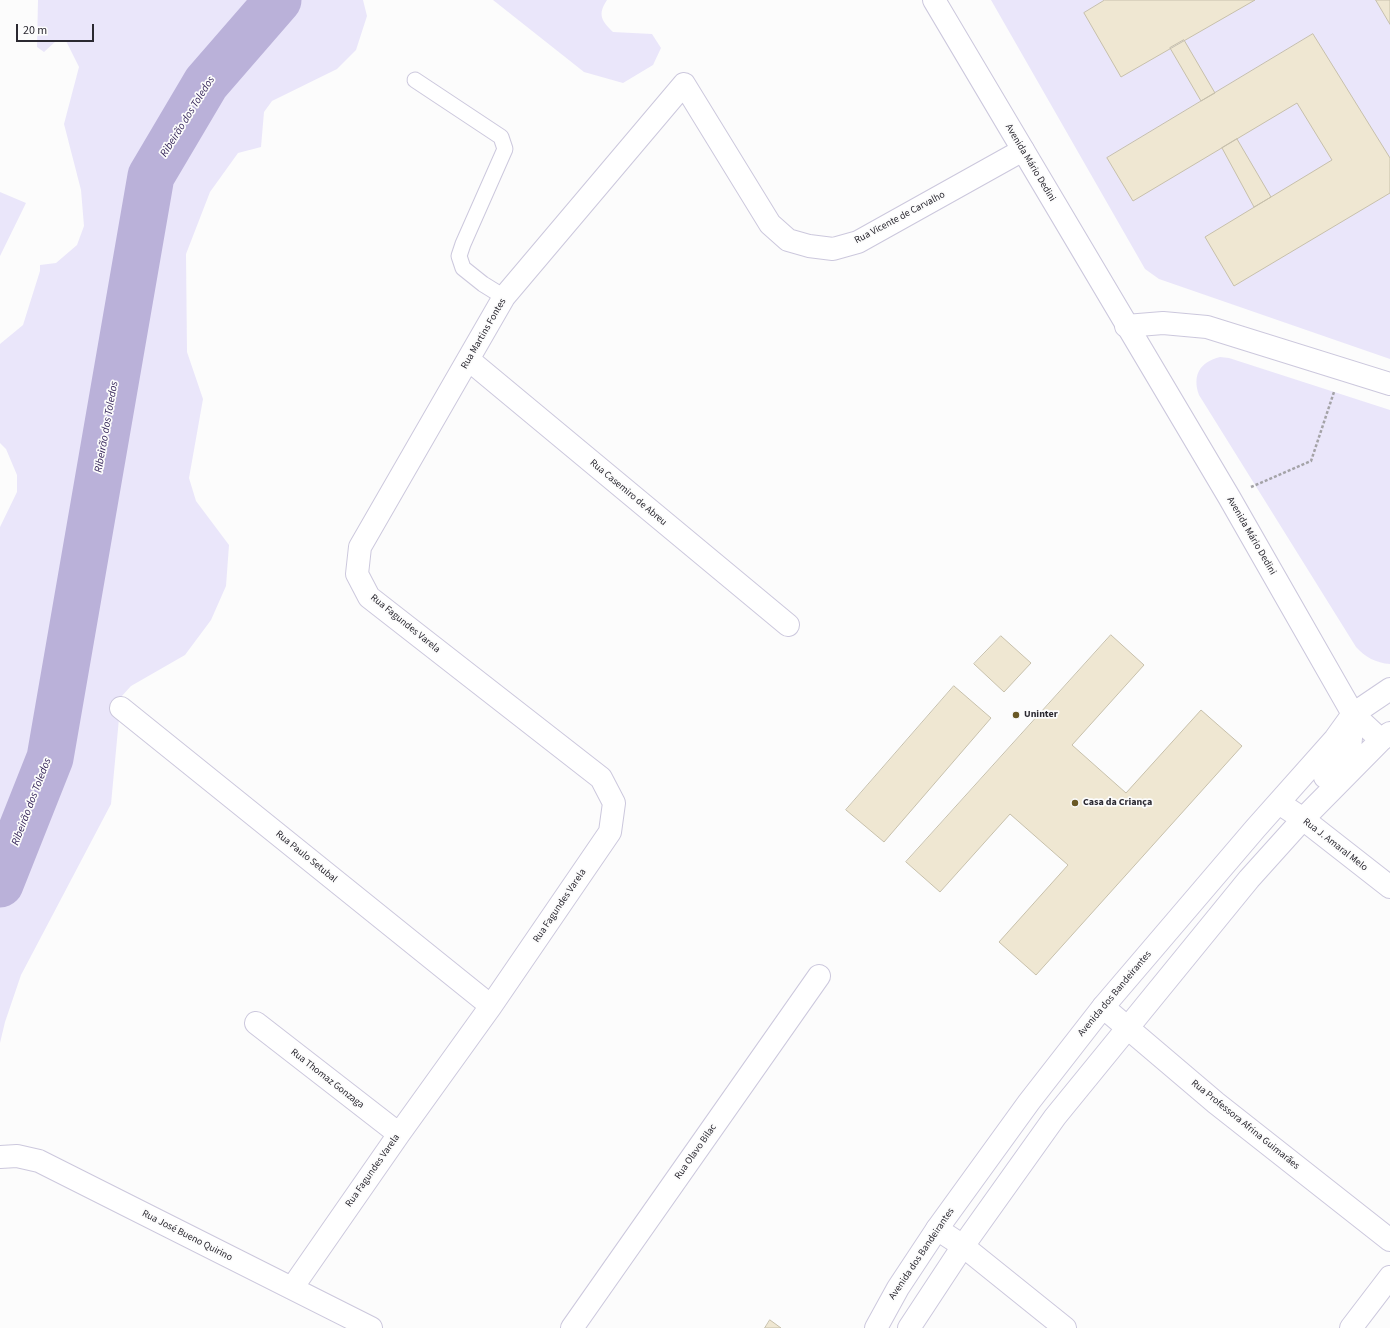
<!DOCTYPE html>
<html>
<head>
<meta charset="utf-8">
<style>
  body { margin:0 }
  #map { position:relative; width:1390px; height:1328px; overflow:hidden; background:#fcfcfc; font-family:"Source Sans 3",sans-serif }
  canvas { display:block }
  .scale { position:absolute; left:16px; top:24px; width:78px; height:18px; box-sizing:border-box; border:2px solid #2b2931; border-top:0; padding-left:5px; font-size:12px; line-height:14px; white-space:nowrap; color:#2b2931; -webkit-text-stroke:3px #fcfcfc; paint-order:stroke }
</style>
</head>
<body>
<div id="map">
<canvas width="1390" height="1328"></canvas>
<div class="scale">20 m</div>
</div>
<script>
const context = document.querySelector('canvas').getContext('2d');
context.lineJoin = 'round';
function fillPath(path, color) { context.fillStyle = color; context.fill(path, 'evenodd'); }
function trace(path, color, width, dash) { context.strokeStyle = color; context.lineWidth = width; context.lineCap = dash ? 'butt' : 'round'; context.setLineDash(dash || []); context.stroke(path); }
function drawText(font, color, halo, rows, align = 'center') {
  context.font = font + ' "Source Sans 3",sans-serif'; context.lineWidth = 3.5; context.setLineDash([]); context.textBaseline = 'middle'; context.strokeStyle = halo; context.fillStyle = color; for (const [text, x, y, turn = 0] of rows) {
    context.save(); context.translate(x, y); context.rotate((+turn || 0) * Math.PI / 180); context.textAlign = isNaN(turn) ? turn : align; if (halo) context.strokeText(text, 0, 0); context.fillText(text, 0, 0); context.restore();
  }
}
fillPath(new Path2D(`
  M 38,0 L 363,0 L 367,16 L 356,50 L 337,69 L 272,101 L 264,112 L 261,147 L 238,153 L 210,192 L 186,254 L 187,352 L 203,399 L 189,478 L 196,501 L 229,545 L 226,586 L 211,620 L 185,655 L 131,686 L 121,697 L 111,804 L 21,975 L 5,1022 L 0,1043 L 0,527 L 17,492 L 17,475 L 6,449 L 0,443 L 0,344 L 23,325 L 40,271 L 40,265 L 56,263 L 77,245 L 84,226 L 81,190 L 64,124 L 79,67 L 66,41 L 56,41 L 44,52 L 37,47 Z
  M 493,0 L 607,0 C 597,15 602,21 613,32 L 652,34 L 661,48 L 653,65 L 623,83 L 584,72 Z
  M 991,0 L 1390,0 L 1390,359 L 1159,279 L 1145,269 Z
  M 0,192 L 26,203 L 0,256 Z
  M 1220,357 L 1229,358 L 1390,410 L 1390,664 C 1376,663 1365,657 1356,647 L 1199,395 C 1192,375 1200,362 1220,357 Z`), '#eae6fa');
trace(new Path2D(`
  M 0,884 L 50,758 L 151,176 L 206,83 L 278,0`), '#bab1d9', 47);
const building = new Path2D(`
  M 1105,0 L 1255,0 L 1121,77 L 1084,13 Z
  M 1376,0 L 1390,0 L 1390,24 Z
  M 1313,34 L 1390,158 L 1390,193 L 1234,286 L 1205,237 L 1332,160 L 1297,103 L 1133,201 L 1107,158 Z
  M 1184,40 L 1215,93 L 1201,101 L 1170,48 Z
  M 1237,139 L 1271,197 L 1254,207 L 1222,148 Z
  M 1111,635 L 1144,665 L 1072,745 L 1126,793 L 1201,710 L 1242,746 L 1036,975 L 999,942 L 1068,865 L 1010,814 L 940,892 L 906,862 Z
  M 1001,636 L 1031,663 L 1004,692 L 974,664 Z
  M 954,686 L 991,718 L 884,842 L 846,810 Z
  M 770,1320 L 781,1328 L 765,1328 Z`);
fillPath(building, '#efe7d2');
trace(building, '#c7c0ab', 1);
const lane = new Path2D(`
  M 415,80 L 501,137 L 505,149 L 463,244 L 459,256 L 463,268 L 483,284 L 504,297`);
const street = new Path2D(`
  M 1126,326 L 1163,323 L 1207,327 L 1390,384
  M 469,360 L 788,625
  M 121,708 L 491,1006
  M 1279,803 L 1303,819 L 1390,887
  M 1103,1007 L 1216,1103 L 1390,1240
  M 256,1023 L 399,1134
  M 0,1157 L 17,1156 L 39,1161 L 371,1328
  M 937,1229 L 963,1246 L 1065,1328
  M 292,1288 L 399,1134 L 491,1006 L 610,832 L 614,803 L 601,778 L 369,597 L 357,574 L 360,547 L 504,297 L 684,84 L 770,224 L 788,240 L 809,246 L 833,249 L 858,242 L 1023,150
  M 572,1328 L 819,976
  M 1351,1328 L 1390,1277`);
const secondary = new Path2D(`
  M 934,0 L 1229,497 L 1353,714 L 1381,740
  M 1325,777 L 1350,749 L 1353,715
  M 876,1328 L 898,1288 L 937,1229 L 1029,1102 L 1103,1007 L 1255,829 L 1335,739 L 1353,714 L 1390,689
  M 909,1328 L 963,1246 L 1055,1117 L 1249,879 L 1303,819 L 1381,740 L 1390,733`);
trace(lane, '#ccc8dd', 17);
trace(street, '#ccc8dd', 24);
trace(secondary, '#ccc8dd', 24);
trace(new Path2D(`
  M 1251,487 L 1311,461 L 1334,392`), '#a4a3a7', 2.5, [3, 2]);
trace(lane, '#fff', 15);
trace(street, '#fff', 22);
trace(secondary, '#fff', 22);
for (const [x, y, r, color] of [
  [1016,715,4,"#695825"],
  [1075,803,4,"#695825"]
]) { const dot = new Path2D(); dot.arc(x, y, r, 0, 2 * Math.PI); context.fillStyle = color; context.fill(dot); trace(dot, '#fcfcfc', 1.5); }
drawText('10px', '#2b2931', '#fcfcfc', [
  ["Avenida Mário Dedini",1030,163,59],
  ["Rua Vicente de Carvalho",900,218,-28],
  ["Rua Martins Fontes",484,334,-60],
  ["Rua Casemiro de Abreu",628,493,40],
  ["Avenida Mário Dedini",1251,536,60],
  ["Rua Fagundes Varela",405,624,39],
  ["Rua J. Amaral Melo",1335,845,38],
  ["Rua Paulo Setubal",306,857,39],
  ["Rua Fagundes Varela",560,906,-56],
  ["Avenida dos Bandeirantes",1115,994,-50],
  ["Rua Thomaz Gonzaga",327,1079,38],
  ["Rua Professora Afrina Guimarães",1245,1125,39],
  ["Rua Olavo Bilac",696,1152,-55],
  ["Rua Fagundes Varela",373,1171,-55],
  ["Rua José Bueno Quirino",187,1236,27],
  ["Avenida dos Bandeirantes",922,1254,-56]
]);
drawText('bold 10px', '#2b2931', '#fcfcfc', [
  ["Uninter",1024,715],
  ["Casa da Criança",1083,803]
], 'left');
drawText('italic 11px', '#362659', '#fcfcfc', [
  ["Ribeirão dos Toledos",188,117,-58],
  ["Ribeirão dos Toledos",107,427,-80],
  ["Ribeirão dos Toledos",32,802,-69]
]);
</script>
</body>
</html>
